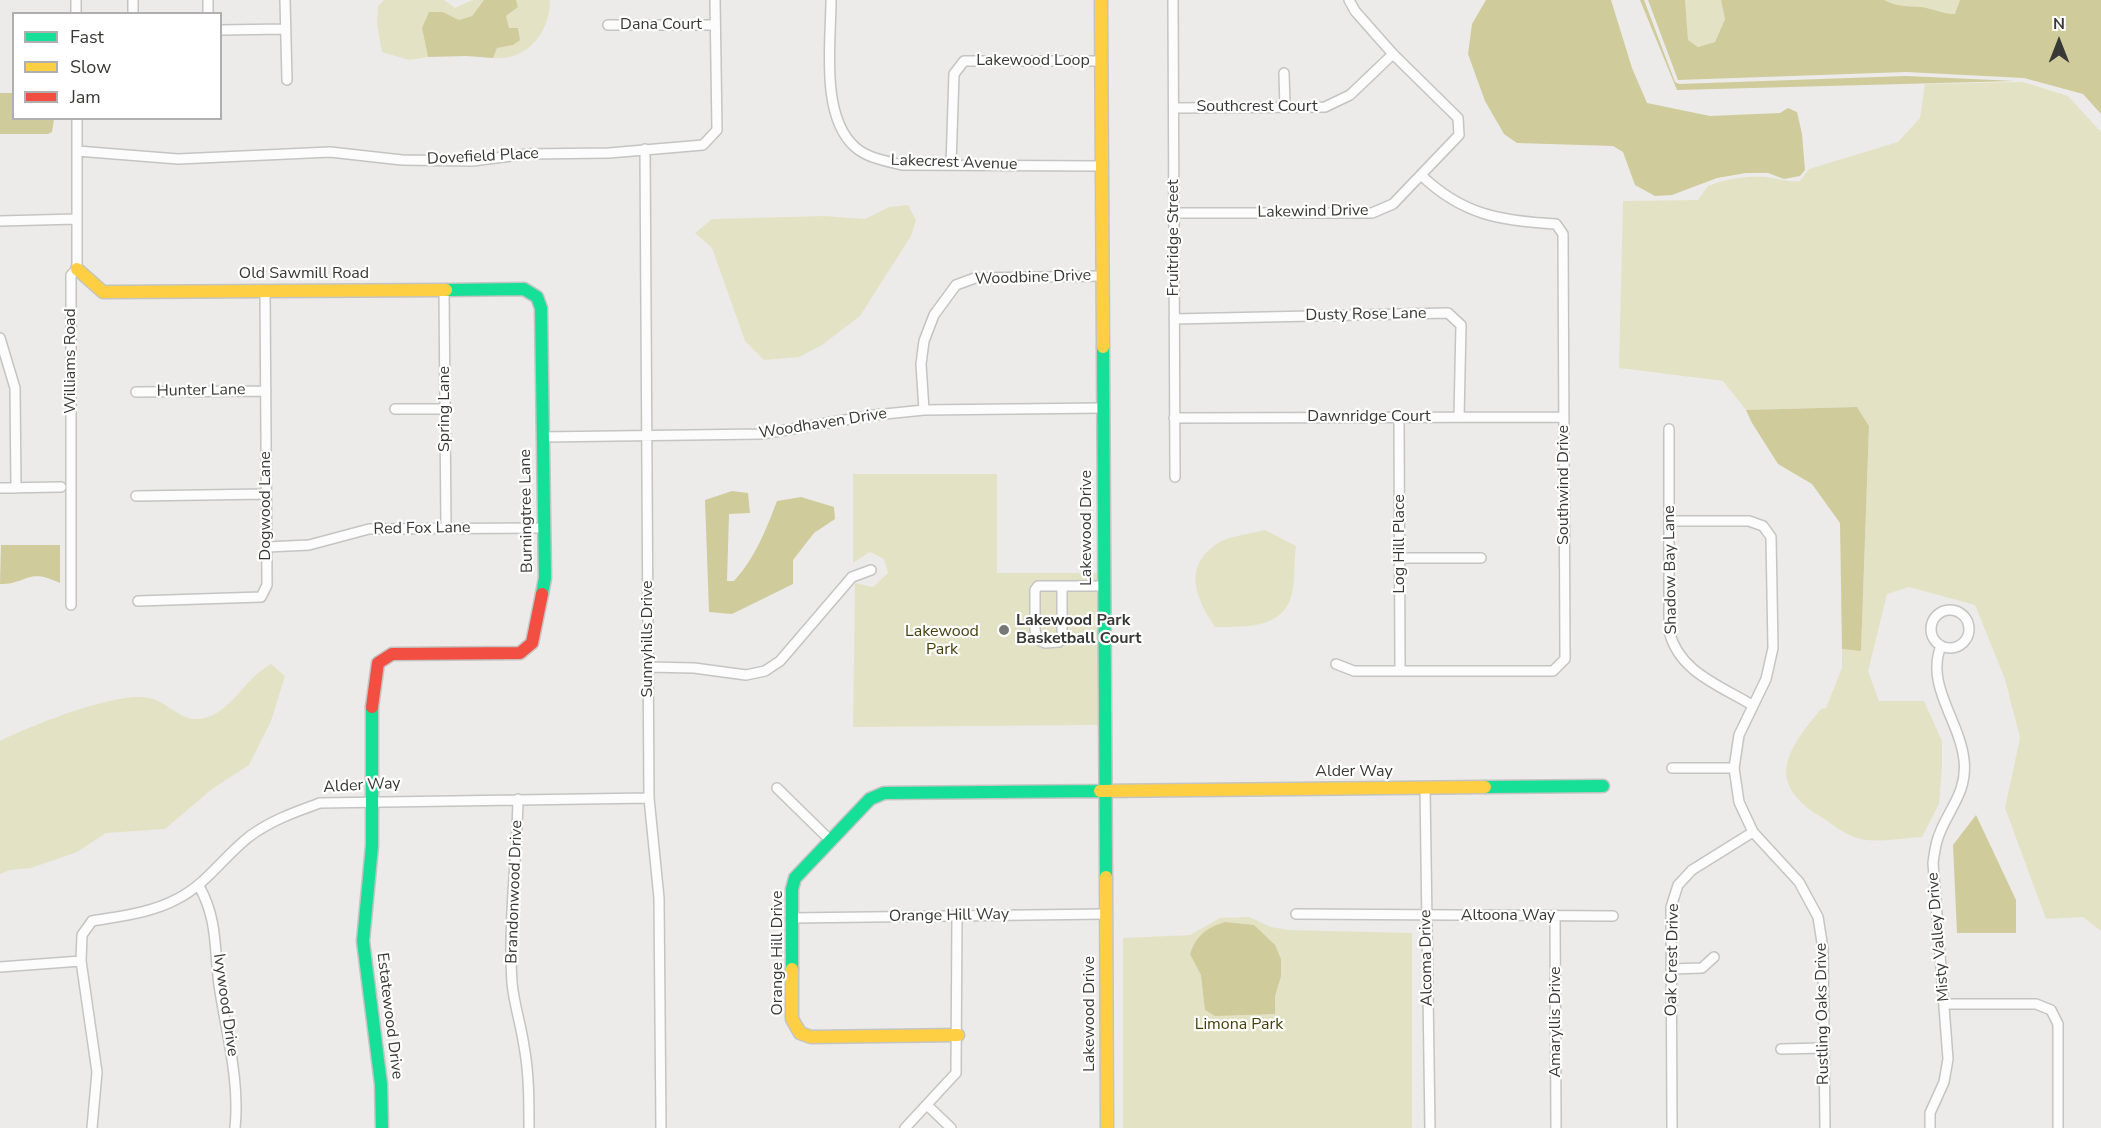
<!DOCTYPE html>
<html>
<head>
<meta charset="utf-8">
<style>
  body { margin:0 }
  #map { position:relative; width:2101px; height:1128px; overflow:hidden; background:#ecebe9; font-family:"Nunito Sans",sans-serif }
  canvas { display:block }
  .legend { position:absolute; left:12px; top:12px; width:210px; height:108px; box-sizing:border-box; background:#fff; border:2px solid #afafaf; margin:0; padding:8px 10px; list-style:none; font-size:18px; color:#383836 }
  .legend li { display:flex; align-items:center; gap:12px; height:30px }
  .legend b { width:30px; border:2px solid #afafaf }
  .north { position:absolute; left:2029px; top:12px; width:60px; height:60px; -webkit-text-stroke:4px #fff; paint-order:stroke; rotate:0deg; font-size:16px; font-weight:700; line-height:24px; text-align:center; color:#383836 }
  .north::after { content:''; display:block; margin:auto; width:21px; height:27px; background:#383836; clip-path:polygon(50% 0,100% 100%,50% 72%,0 100%) }
</style>
</head>
<body>
<div id="map">
<canvas width="2101" height="1128"></canvas>
<ul class="legend">
<li><b style="height:8px;background:#16e098"></b>Fast</li>
<li><b style="height:8px;background:#ffcf43"></b>Slow</li>
<li><b style="height:8px;background:#f24e42"></b>Jam</li>
</ul>
<div class="north">N</div>
</div>
<script>
const context = document.querySelector('canvas').getContext('2d');
context.lineJoin = 'round';
function fillPath(path, color) { context.fillStyle = color; context.fill(path, 'evenodd'); }
function trace(path, color, width, dash) { context.strokeStyle = color; context.lineWidth = width; context.lineCap = dash ? 'butt' : 'round'; context.setLineDash(dash || []); context.stroke(path); }
function drawText(font, color, halo, rows, align = 'center') {
  context.font = font + ' "Nunito Sans",sans-serif'; context.lineWidth = 4.5; context.setLineDash([]); context.textBaseline = 'middle'; context.strokeStyle = halo; context.fillStyle = color; for (const [text, x, y, turn = 0] of rows) {
    context.save(); context.translate(x, y); context.rotate((+turn || 0) * Math.PI / 180); context.textAlign = isNaN(turn) ? turn : align; if (halo) context.strokeText(text, 0, 0); context.fillText(text, 0, 0); context.restore();
  }
}
fillPath(new Path2D(`
  M 384,0 L 444,0 L 455,8 L 472,0 L 484,0 L 472,16 L 459,20 L 443,12 L 422,28 L 428,57 L 409,60 L 382,52 L 377,24 L 378,6 Z
  M 516,0 L 550,0 C 550,32 528,61 493,58 L 497,48 L 513,45 L 506,16 L 518,7 Z
  M 1685,0 L 1721,0 L 1725,19 L 1715,42 L 1698,47 L 1688,40 Z
  M 1884,0 L 1960,0 L 1956,14 C 1943,14 1934,9 1922,7 C 1908,6 1898,7 1884,0 Z
  M 2023,82 L 2068,96 L 2101,132 L 2101,931 L 2083,917 L 2046,919 L 2005,808 L 2020,738 L 2005,679 L 1975,605 L 1909,587 L 1887,594 L 1868,671 L 1879,701 L 1924,701 L 1942,741 L 1942,767 L 1939,804 L 1922,837 C 1903,838 1880,843 1861,839 C 1846,836 1834,825 1821,817 C 1764,782 1787,750 1821,709 L 1826,708 L 1842,668 L 1842,649 L 1861,650 L 1869,426 L 1857,407 L 1746,410 L 1723,381 L 1619,368 L 1623,201 L 1698,200 L 1708,186 C 1725,179 1749,175 1767,177 C 1780,179 1787,182 1800,181 L 1809,169 L 1898,142 L 1920,118 L 1925,84 Z
  M 908,205 L 916,220 L 911,236 L 860,316 L 822,345 L 799,357 L 764,360 L 745,341 L 712,248 L 695,233 L 712,219 L 824,216 L 865,219 L 889,207 Z
  M 853,474 L 997,474 L 997,573 L 1101,573 L 1101,725 L 853,727 L 855,583 L 873,587 L 888,573 L 884,559 L 870,552 L 853,563 Z
  M 1265,530 L 1296,546 C 1294,560 1295,575 1293,588 C 1288,629 1247,627 1215,627 C 1197,600 1182,569 1215,545 C 1227,536 1250,534 1265,530 Z
  M 271,664 L 285,676 L 271,721 L 249,765 L 212,789 L 165,829 L 106,833 L 77,852 L 31,868 L 10,870 L 0,874 L 0,741 C 30,726 117,691 149,698 C 170,702 182,726 208,717 C 235,707 244,679 271,664 Z
  M 1249,917 L 1271,927 L 1288,930 L 1412,933 L 1412,1128 L 1123,1128 L 1123,938 L 1190,935 L 1220,918 Z`), '#e4e2c5');
fillPath(new Path2D(`
  M 484,0 L 516,0 L 518,7 L 506,16 L 509,28 L 518,28 L 520,40 L 513,45 L 497,48 L 493,58 L 466,56 L 428,57 L 422,28 L 429,12 L 443,12 L 459,20 L 472,16 Z
  M 1486,0 L 1611,0 L 1632,68 L 1647,103 L 1710,116 L 1780,113 L 1788,108 L 1797,112 L 1802,134 L 1805,170 L 1800,176 L 1784,179 L 1768,173 L 1746,173 L 1717,178 L 1672,195 L 1655,196 L 1635,185 L 1623,152 L 1613,146 L 1517,143 L 1504,134 L 1485,101 L 1468,54 L 1472,24 Z
  M 1640,0 L 1644,0 L 1675,82 L 1679,84 L 1906,76 L 2015,81 L 1677,90 Z
  M 1648,0 L 1685,0 L 1688,40 L 1698,47 L 1715,42 L 1725,19 L 1721,0 L 1884,0 C 1898,7 1907,6 1922,7 C 1934,9 1943,14 1955,14 L 1960,0 L 2101,0 L 2101,114 L 2083,94 L 2024,78 L 1906,72 L 1678,80 Z
  M 0,93 L 13,93 L 14,118 L 54,119 L 52,132 L 48,134 L 0,134 Z
  M 1857,407 L 1869,426 L 1861,651 L 1842,649 L 1840,523 L 1812,484 L 1778,464 L 1752,423 L 1746,410 Z
  M 732,491 L 748,493 L 750,513 L 729,514 L 727,581 L 734,581 C 755,558 766,530 777,501 L 801,497 L 834,507 L 835,519 L 814,533 L 793,560 L 793,584 L 732,614 L 709,612 L 705,500 Z
  M 1,545 L 60,545 L 60,583 C 27,567 28,584 0,584 Z
  M 1976,815 L 2016,900 L 2016,933 L 1957,933 L 1953,845 Z
  M 1225,922 L 1254,925 L 1275,945 L 1281,959 L 1281,976 L 1275,996 L 1275,1014 L 1215,1016 L 1205,1010 L 1201,975 L 1190,954 C 1197,935 1206,928 1225,922 Z`), '#cfcb9b');
const street = new Path2D(`
  M 76,0 L 76,14
  M 208,0 L 208,14
  M 285,0 L 287,80
  M 831,0 C 831,42 820,116 855,147 C 867,158 886,161 902,165 L 1101,166
  M 1173,0 L 1175,477
  M 133,14 L 133,0
  M 608,25 L 715,25
  M 220,30 L 286,29
  M 1284,73 L 1285,107
  M 1174,108 L 1325,107 L 1350,95 L 1393,54
  M 645,149 L 649,798 L 659,898 L 661,1128
  M 77,151 L 178,159 L 330,152 L 402,160 L 472,161 L 527,154 L 609,153 L 703,145 L 717,130 L 715,0
  M 951,165 L 954,74 L 964,61 L 1101,61
  M 1174,213 L 1372,213 L 1393,204 L 1459,135 L 1458,118 L 1393,54 L 1355,11 L 1349,0
  M 0,221 L 77,219
  M 444,290 L 446,529
  M 1174,319 L 1448,313 L 1461,325 L 1459,417
  M 0,338 L 15,388 L 16,488
  M 136,392 L 266,391
  M 395,409 L 445,409
  M 924,410 L 921,364 L 924,341 L 934,315 L 956,285 L 975,278 L 1102,276
  M 1399,417 L 1400,671
  M 1174,418 L 1564,417
  M 1669,429 L 1669,631 C 1679,672 1719,685 1752,705
  M 542,437 L 762,434 L 875,415 L 924,410 L 1103,408
  M 0,488 L 61,487
  M 136,496 L 266,494
  M 1669,521 L 1749,521 L 1763,526 L 1771,537 L 1773,648 L 1766,679 L 1739,735 L 1734,768 L 1739,802 L 1753,832 L 1799,882 L 1818,917 L 1823,949 L 1825,1128
  M 267,547 L 309,545 L 369,529 L 543,528
  M 1400,558 L 1481,558
  M 1062,587 L 1062,636 L 1059,642 L 1045,643 L 1037,639 L 1035,630 L 1035,590 L 1038,586 L 1104,586
  M 138,601 L 261,597 L 267,585 L 265,291
  M 71,605 L 71,275 L 77,269 L 77,118
  M1931 629a19 19 0 1 1 38 0a19 19 0 1 1-38 0Z
  M 1336,664 L 1354,671 L 1553,671 L 1565,659 L 1563,234 L 1556,224 C 1501,221 1463,215 1422,176
  M 648,667 L 694,668 L 746,675 L 765,671 L 780,661 L 852,577 L 871,570
  M 1672,768 L 1734,768
  M 777,788 L 830,840
  M 1425,788 L 1430,1128
  M 518,799 C 517,860 508,922 512,983 C 514,1004 521,1025 524,1046 C 529,1073 529,1100 529,1128
  M 199,886 C 218,920 214,948 219,985 C 226,1033 240,1079 235,1128
  M 1296,914 L 1613,916
  M 1555,916 L 1556,1128
  M 792,918 L 1106,914
  M 0,967 L 81,961
  M 1671,969 L 1702,968 L 1714,957
  M 1945,1004 L 2036,1004 L 2051,1010 L 2058,1024 L 2058,1128
  M 1781,1049 L 1824,1048
  M 927,1105 L 951,1128
  M 92,1128 L 97,1072 L 81,961 L 82,935 L 92,921 C 121,916 151,913 177,899 C 207,884 224,856 250,836 C 272,820 295,812 320,803 L 649,798
  M 905,1128 L 956,1073 L 957,916
  M 1672,1128 L 1671,907 L 1678,885 L 1692,870 L 1753,832
  M 1930,1128 L 1930,1113 L 1944,1082 L 1948,1059 L 1933,863 C 1934,856 1935,848 1937,841 C 1945,812 1968,795 1964,760 C 1960,721 1925,685 1941,646`);
const fast = new Path2D(`
  M 446,290 L 524,289 L 537,297 L 541,308 L 545,578 L 542,594
  M 1103,347 L 1106,877
  M 372,707 L 372,846 L 363,941 L 381,1084 L 382,1128
  M 1485,787 L 1603,786
  M 792,969 L 792,889 L 795,878 L 870,799 L 884,793 L 1100,791`);
const slow = new Path2D(`
  M 1101,0 L 1103,347
  M 77,269 L 103,292 L 446,290
  M 1100,791 L 1485,787
  M 1106,877 L 1107,1128
  M 792,969 L 792,1019 L 800,1033 L 811,1037 L 958,1035`);
const jam = new Path2D(`
  M 372,707 L 378,663 L 392,654 L 520,653 L 532,643 L 542,594`);
trace(street, '#c4c4c2', 12);
trace(fast, '#c4c4c2', 15);
trace(slow, '#c4c4c2', 15);
trace(jam, '#c4c4c2', 15);
trace(street, '#fcfcfc', 9);
trace(fast, '#16e098', 12);
trace(slow, '#ffcf43', 12);
trace(jam, '#f24e42', 12);
for (const [x, y, r, color] of [
  [1004,630,6,"#777775"]
]) { const dot = new Path2D(); dot.arc(x, y, r, 0, 2 * Math.PI); context.fillStyle = color; context.fill(dot); trace(dot, '#fff', 2); }
drawText('16px', '#383836', '#fff', [
  ["Dana Court",661,25],
  ["Lakewood Loop",1033,61],
  ["Southcrest Court",1257,107],
  ["Dovefield Place",483,157,-3],
  ["Lakecrest Avenue",954,163,2],
  ["Lakewind Drive",1313,212,-1],
  ["Fruitridge Street",1174,238,-90],
  ["Old Sawmill Road",304,274],
  ["Woodbine Drive",1033,278,-2],
  ["Dusty Rose Lane",1366,315,-1],
  ["Williams Road",71,361,-90],
  ["Hunter Lane",201,391,-1],
  ["Spring Lane",445,409,-90],
  ["Dawnridge Court",1369,417],
  ["Woodhaven Drive",823,424,-9],
  ["Southwind Drive",1564,485,-90],
  ["Dogwood Lane",266,506,-90],
  ["Burningtree Lane",527,511,-91],
  ["Lakewood Drive",1087,528,-90],
  ["Red Fox Lane",422,529,-1],
  ["Log Hill Place",1400,544,-90],
  ["Shadow Bay Lane",1671,570,-91],
  ["Sunnyhills Drive",648,639,-90],
  ["Alder Way",1354,772],
  ["Alder Way",362,786,-3],
  ["Brandonwood Drive",515,892,-88],
  ["Orange Hill Way",949,916,-1],
  ["Altoona Way",1508,916],
  ["Misty Valley Drive",1939,937,-95],
  ["Orange Hill Drive",778,953,-90],
  ["Alcoma Drive",1427,958,-91],
  ["Oak Crest Drive",1673,960,-89],
  ["Ivywood Drive",225,1005,82],
  ["Lakewood Drive",1090,1014,-90],
  ["Rustling Oaks Drive",1823,1014,-91],
  ["Estatewood Drive",389,1016,83],
  ["Amaryllis Drive",1556,1022,-90]
]);
drawText('bold 16px', '#383836', '#fff', [
  ["Lakewood Park",1016,621],
  ["Basketball Court",1016,639]
], 'left');
drawText('16px', '#45400b', '#fff', [
  ["Lakewood",942,632],
  ["Park",942,650],
  ["Limona Park",1239,1025]
]);
</script>
</body>
</html>
